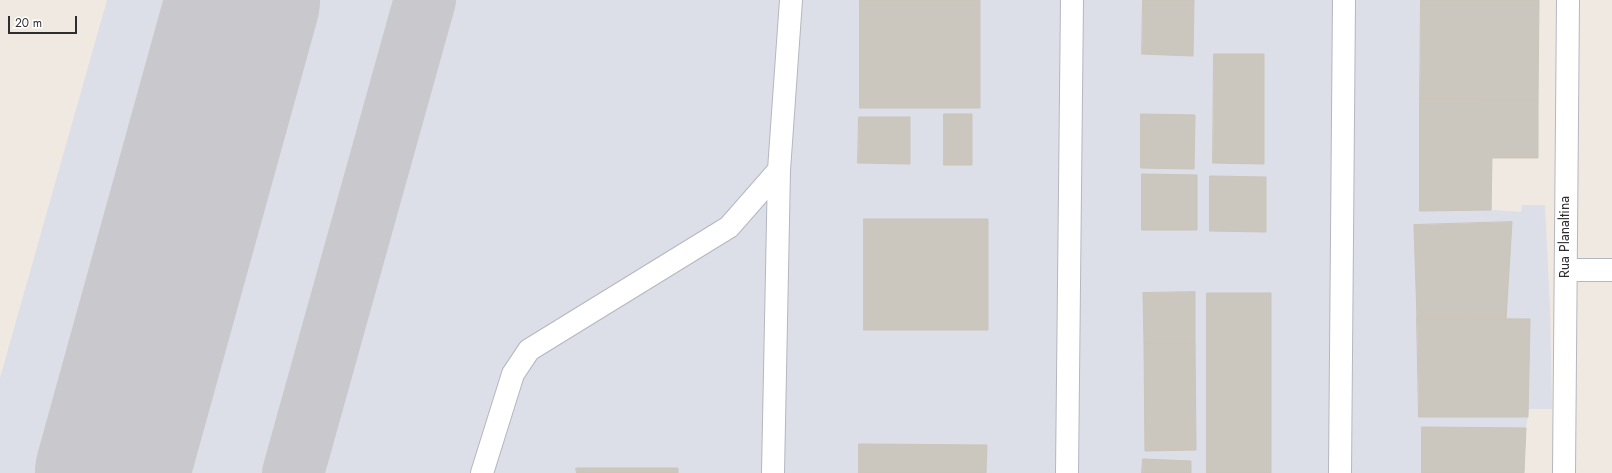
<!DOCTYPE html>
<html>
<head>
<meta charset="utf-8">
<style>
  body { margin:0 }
  #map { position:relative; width:1612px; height:473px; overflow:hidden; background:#efe9e1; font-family:Jost,sans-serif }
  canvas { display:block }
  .scale { position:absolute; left:8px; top:16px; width:69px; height:18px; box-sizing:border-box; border:2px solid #2e2e2e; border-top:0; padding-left:5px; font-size:12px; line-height:14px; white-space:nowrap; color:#2e2e2e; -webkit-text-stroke:3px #fff; paint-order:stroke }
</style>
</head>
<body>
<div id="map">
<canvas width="1612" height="473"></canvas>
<div class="scale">20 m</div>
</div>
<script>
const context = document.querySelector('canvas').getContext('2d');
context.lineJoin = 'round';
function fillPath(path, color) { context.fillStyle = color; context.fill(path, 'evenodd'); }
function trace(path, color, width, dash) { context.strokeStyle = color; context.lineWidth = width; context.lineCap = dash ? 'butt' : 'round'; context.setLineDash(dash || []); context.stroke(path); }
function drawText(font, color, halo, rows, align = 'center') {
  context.font = font + ' Jost,sans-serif'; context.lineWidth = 3.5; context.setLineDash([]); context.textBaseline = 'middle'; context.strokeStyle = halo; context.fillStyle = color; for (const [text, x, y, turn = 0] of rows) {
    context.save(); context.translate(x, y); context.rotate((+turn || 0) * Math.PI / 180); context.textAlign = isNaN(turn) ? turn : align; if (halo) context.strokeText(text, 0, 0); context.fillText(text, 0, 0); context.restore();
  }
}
fillPath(new Path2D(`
  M 107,0 L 1539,0 L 1538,158 L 1492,158 L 1492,210 L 1521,212 L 1522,205 L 1545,205 L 1550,309 L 1552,409 L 1529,409 L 1526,428 L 1524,473 L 0,473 L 0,378 Z`), '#dcdee8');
trace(new Path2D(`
  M 293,473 L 425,0`), '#c9c8cc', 62);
trace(new Path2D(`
  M 112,473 L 243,0`), '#c9c8cc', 154);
const building = new Path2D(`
  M 860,0 L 980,0 L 980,108 L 860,108 Z
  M 1143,0 L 1194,0 L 1193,56 L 1142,54 Z
  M 1421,0 L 1539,0 L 1538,100 L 1420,99 Z
  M 1214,54 L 1264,54 L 1264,164 L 1213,163 Z
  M 1420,99 L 1538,100 L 1538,158 L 1492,158 L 1491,210 L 1420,211 Z
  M 944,114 L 972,114 L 972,165 L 944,165 Z
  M 1141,114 L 1195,115 L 1194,169 L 1141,168 Z
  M 859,117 L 910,117 L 910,164 L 858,163 Z
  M 1142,174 L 1197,175 L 1197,230 L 1142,230 Z
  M 1210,176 L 1266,177 L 1266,232 L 1210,231 Z
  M 864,219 L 988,219 L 988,330 L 864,330 Z
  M 1512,222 L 1506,319 L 1417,318 L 1414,225 Z
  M 1195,292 L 1195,342 L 1144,343 L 1143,293 Z
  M 1207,293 L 1271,293 L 1271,473 L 1207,473 Z
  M 1417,318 L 1530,319 L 1528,417 L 1419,417 Z
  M 1195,342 L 1196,450 L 1145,451 L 1144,343 Z
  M 1422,427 L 1526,428 L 1524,473 L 1422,473 Z
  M 859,444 L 987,445 L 986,473 L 859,473 Z
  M 1143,459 L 1191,461 L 1191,473 L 1142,473 Z
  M 576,468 L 678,468 L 678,473 L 577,473 Z`);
fillPath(building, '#cbc7bf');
trace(building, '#cbc5ba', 1);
const minor = new Path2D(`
  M 1566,270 L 1612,270
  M 482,473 L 513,374 L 529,350 L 729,227 L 779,170
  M 773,473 L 779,170 L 791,0
  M 1067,473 L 1072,0
  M 1340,473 L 1344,0
  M 1564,473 L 1568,0`);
trace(minor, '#b4b7c1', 24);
trace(minor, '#fff', 22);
drawText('14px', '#2e2e2e', '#fff', [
  ["Rua Planaltina",1566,237,-90]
]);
</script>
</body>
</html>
